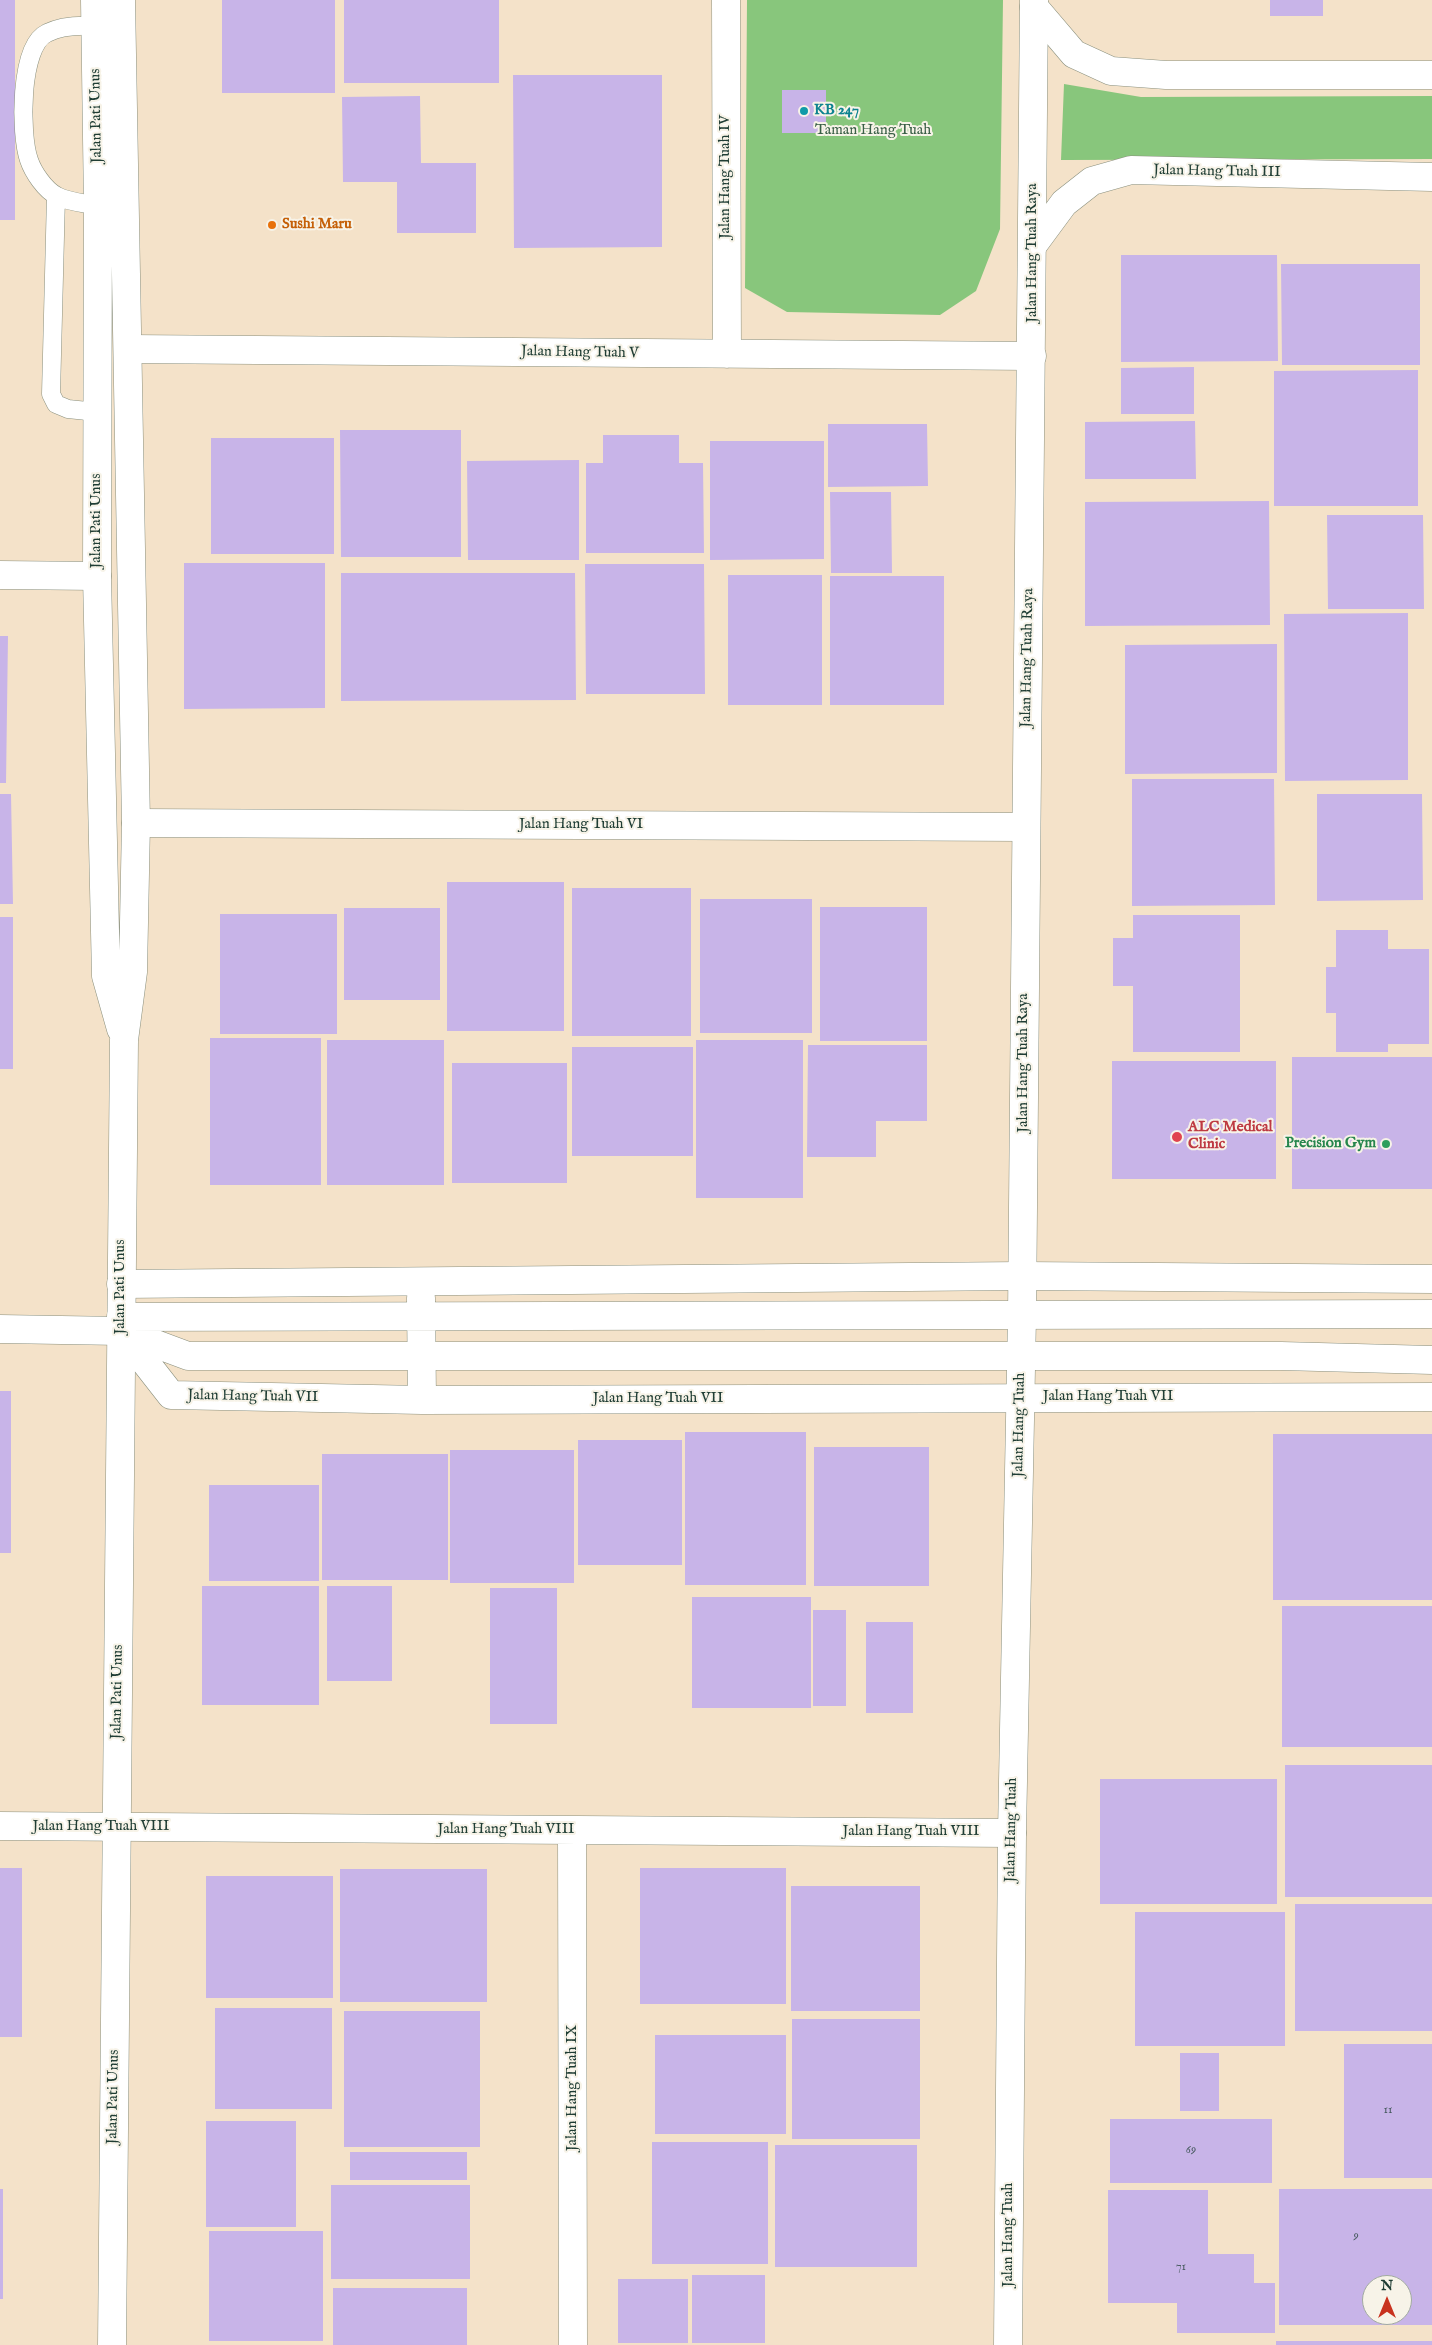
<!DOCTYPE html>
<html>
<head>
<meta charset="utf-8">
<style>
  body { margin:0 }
  #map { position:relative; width:1432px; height:2345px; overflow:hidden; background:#f4e2c9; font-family:"IM FELL English",serif }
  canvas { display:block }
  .north { position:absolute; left:1362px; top:2275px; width:50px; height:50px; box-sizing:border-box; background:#f7f3e8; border:1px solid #a1aaa0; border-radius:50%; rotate:0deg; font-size:14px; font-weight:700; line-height:20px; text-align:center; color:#1f3d34 }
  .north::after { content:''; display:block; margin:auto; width:18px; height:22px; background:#c8321e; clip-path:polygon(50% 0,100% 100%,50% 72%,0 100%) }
</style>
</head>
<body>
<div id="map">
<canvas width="1432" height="2345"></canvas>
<div class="north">N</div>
</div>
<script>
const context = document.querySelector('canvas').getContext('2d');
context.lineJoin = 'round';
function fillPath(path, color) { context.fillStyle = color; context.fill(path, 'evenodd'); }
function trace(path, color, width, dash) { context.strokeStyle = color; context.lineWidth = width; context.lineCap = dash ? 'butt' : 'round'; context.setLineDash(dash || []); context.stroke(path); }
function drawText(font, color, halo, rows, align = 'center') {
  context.font = font + ' "IM FELL English",serif'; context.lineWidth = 4; context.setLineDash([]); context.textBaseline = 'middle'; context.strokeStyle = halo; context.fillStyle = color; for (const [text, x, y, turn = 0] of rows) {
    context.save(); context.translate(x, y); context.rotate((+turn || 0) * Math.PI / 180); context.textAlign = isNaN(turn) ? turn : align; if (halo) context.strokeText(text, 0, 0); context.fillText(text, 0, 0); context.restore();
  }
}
fillPath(new Path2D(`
  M 747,0 L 1003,0 L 1000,229 L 976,291 L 940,315 L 787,312 L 745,288 Z
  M 1064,84 L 1141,97 L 1432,96 L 1432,159 L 1061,160 Z`), '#88c67c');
fillPath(new Path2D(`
  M 0,0 L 15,0 L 15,220 L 0,220 Z
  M 222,0 L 335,0 L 335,93 L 222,93 Z
  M 344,0 L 499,0 L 499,83 L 344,83 Z
  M 1270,0 L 1323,0 L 1323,16 L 1270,16 Z
  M 513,75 L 662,75 L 662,247 L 514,248 Z
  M 782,90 L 826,90 L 826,133 L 782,133 Z
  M 420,96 L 421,163 L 476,163 L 476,233 L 397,233 L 397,182 L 343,182 L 342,97 Z
  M 1121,255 L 1277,255 L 1278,361 L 1121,362 Z
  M 1281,264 L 1420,264 L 1420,365 L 1282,365 Z
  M 1194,367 L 1194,414 L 1121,414 L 1121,368 Z
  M 1418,370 L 1418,506 L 1274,506 L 1274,371 Z
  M 1195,421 L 1196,479 L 1085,479 L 1085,422 Z
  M 828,424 L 927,424 L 928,486 L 828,487 Z
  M 340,430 L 461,430 L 461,557 L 341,557 Z
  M 603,435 L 679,435 L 679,463 L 703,463 L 704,553 L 586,553 L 586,463 L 603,463 Z
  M 211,438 L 334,438 L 334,554 L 211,554 Z
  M 710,441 L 824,441 L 824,559 L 710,560 Z
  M 579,460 L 579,560 L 468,560 L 467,461 Z
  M 830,492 L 891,492 L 892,573 L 831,573 Z
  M 1269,501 L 1270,625 L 1085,626 L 1085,502 Z
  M 1327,515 L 1423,515 L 1424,609 L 1328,609 Z
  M 184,563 L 325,563 L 325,708 L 184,709 Z
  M 585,564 L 704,564 L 705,694 L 586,694 Z
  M 341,573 L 575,573 L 576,700 L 341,701 Z
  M 728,575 L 822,575 L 822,705 L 728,705 Z
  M 830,576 L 944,576 L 944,705 L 830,705 Z
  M 1408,613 L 1408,780 L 1285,781 L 1284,614 Z
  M 0,636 L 8,636 L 6,783 L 0,783 Z
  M 1277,644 L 1277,773 L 1125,774 L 1125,645 Z
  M 1132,779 L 1274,779 L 1275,905 L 1132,906 Z
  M 0,794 L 11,794 L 13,904 L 0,904 Z
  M 1317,794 L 1422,794 L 1423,900 L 1317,901 Z
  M 447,882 L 564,882 L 564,1031 L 447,1031 Z
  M 572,888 L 691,888 L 691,1036 L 572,1036 Z
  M 700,899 L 812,899 L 812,1033 L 700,1033 Z
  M 820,907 L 927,907 L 927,1041 L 820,1041 Z
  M 344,908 L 440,908 L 440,1000 L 344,1000 Z
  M 220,914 L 337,914 L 337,1034 L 220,1034 Z
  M 1133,915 L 1240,915 L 1240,1052 L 1133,1052 L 1133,986 L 1113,986 L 1113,938 L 1133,938 Z
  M 0,917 L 13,917 L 13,1069 L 0,1069 Z
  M 1336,930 L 1388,930 L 1388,949 L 1429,949 L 1429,1044 L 1388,1044 L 1388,1052 L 1336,1052 L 1336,1013 L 1326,1013 L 1326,967 L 1336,967 Z
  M 210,1038 L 321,1038 L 321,1185 L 210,1185 Z
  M 327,1040 L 444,1040 L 444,1185 L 327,1185 Z
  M 696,1040 L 803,1040 L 803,1198 L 696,1198 Z
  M 808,1045 L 927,1045 L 927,1121 L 876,1121 L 876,1157 L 807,1157 Z
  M 572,1047 L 693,1047 L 693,1156 L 572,1156 Z
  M 1292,1057 L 1432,1057 L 1432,1189 L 1292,1189 Z
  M 1112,1061 L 1276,1061 L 1276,1179 L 1112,1179 Z
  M 452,1063 L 567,1063 L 567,1183 L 452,1183 Z
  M 0,1391 L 11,1391 L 11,1553 L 0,1553 Z
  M 685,1432 L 806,1432 L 806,1585 L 685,1585 Z
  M 1273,1434 L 1432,1434 L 1432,1600 L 1273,1600 Z
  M 578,1440 L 682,1440 L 682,1565 L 578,1565 Z
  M 814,1447 L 929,1447 L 929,1586 L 814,1586 Z
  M 450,1450 L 574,1450 L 574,1583 L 450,1583 Z
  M 322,1454 L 448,1454 L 448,1580 L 322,1580 Z
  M 209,1485 L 319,1485 L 319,1581 L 209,1581 Z
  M 202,1586 L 319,1586 L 319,1705 L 202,1705 Z
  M 327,1586 L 392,1586 L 392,1681 L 327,1681 Z
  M 490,1588 L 557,1588 L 557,1724 L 490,1724 Z
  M 692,1597 L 811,1597 L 811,1708 L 692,1708 Z
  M 1282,1606 L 1432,1606 L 1432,1747 L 1282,1747 Z
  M 813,1610 L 846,1610 L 846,1706 L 813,1706 Z
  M 866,1622 L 913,1622 L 913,1713 L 866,1713 Z
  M 1285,1765 L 1432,1765 L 1432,1897 L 1285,1897 Z
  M 1100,1779 L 1277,1779 L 1277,1904 L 1100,1904 Z
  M 0,1868 L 22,1868 L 22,2037 L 0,2037 Z
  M 640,1868 L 786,1868 L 786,2004 L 640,2004 Z
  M 340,1869 L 487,1869 L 487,2002 L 340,2002 Z
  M 206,1876 L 333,1876 L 333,1998 L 206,1998 Z
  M 791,1886 L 920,1886 L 920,2011 L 791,2011 Z
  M 1295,1904 L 1432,1904 L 1432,2031 L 1295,2031 Z
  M 1135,1912 L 1285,1912 L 1285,2046 L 1135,2046 Z
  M 215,2008 L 332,2008 L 332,2109 L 215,2109 Z
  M 344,2011 L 480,2011 L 480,2147 L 344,2147 Z
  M 792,2019 L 920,2019 L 920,2139 L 792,2139 Z
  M 655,2035 L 786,2035 L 786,2134 L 655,2134 Z
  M 1344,2044 L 1432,2044 L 1432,2178 L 1344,2178 Z
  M 1180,2053 L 1219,2053 L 1219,2111 L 1180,2111 Z
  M 1110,2119 L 1272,2119 L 1272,2183 L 1110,2183 Z
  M 206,2121 L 296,2121 L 296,2227 L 206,2227 Z
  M 652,2142 L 768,2142 L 768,2264 L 652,2264 Z
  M 775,2145 L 917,2145 L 917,2267 L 775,2267 Z
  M 350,2152 L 467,2152 L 467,2180 L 350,2180 Z
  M 331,2185 L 470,2185 L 470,2279 L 331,2279 Z
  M 0,2189 L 3,2189 L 3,2299 L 0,2299 Z
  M 1279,2189 L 1432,2189 L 1432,2325 L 1279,2325 ZM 1372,2285 L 1402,2285 L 1402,2315 L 1372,2315 Z
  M 1108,2190 L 1208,2190 L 1208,2254 L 1254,2254 L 1254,2283 L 1275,2283 L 1275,2333 L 1177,2333 L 1177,2303 L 1108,2303 Z
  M 209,2231 L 323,2231 L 323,2341 L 209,2341 Z
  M 692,2275 L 765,2275 L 765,2343 L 692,2343 Z
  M 618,2279 L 688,2279 L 688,2343 L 618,2343 Z
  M 333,2288 L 467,2288 L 467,2345 L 333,2345 Z
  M 1276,2341 L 1432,2341 L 1432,2345 L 1276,2345 Z`), '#c8b4e8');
const lane = new Path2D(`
  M 96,26 C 80,25 62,25 47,33 C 19,46 20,135 29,160 C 33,172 45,190 57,196 C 68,202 85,203 98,206
  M 56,196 L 51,394 L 56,404 L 68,409 L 97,412`);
const street = new Path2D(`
  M 726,0 L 727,354
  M 1034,7 L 1074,54 L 1111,71 L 1166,75 L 1432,75
  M 1033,245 L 1064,203 L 1092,181 L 1131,170 L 1432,177
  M 128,349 L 1032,356
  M 0,575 L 97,576
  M 136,823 L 1025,827
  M 121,1284 L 1022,1276 L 1432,1279
  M 421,1298 L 422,1400
  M 121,1317 L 1432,1314
  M 0,1329 L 121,1331 L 188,1356 L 1281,1356 L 1432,1360
  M 121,1331 L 171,1395 L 422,1400 L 1432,1397
  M 0,1826 L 1012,1833
  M 572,1831 L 573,2345`);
const secondary = new Path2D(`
  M 95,0 L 98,206 L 97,576 L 106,976 L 121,1029
  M 112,2345 L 124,1040 L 133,972 L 136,823 L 121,0
  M 1008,2345 L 1012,1833 L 1022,1316 L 1034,0`);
trace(lane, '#8a907e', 19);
trace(street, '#8a907e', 29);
trace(secondary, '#8a907e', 29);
trace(lane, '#fff', 18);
trace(street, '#fff', 28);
trace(secondary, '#fff', 28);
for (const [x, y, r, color] of [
  [804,111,5,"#0f9aa8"],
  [272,225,5,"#e8710a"],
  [1177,1137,6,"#e0444e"],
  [1386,1144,5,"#2e9e5b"]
]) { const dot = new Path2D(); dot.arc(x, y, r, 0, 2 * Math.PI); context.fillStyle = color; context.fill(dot); trace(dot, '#f7f3e8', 2); }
drawText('12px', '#495b61', null, [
  ["11",1388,2111],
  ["69",1191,2151],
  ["9",1356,2237],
  ["71",1181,2268]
]);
drawText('bold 15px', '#0d838f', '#f7f3e8', [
  ["KB 247",814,111]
], 'left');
drawText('15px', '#1f3d34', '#f7f3e8', [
  ["Jalan Pati Unus",97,116,-91],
  ["Jalan Hang Tuah III",1217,172,1],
  ["Jalan Hang Tuah IV",726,177,-90],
  ["Jalan Hang Tuah Raya",1033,253,-90],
  ["Jalan Hang Tuah V",580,353,1],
  ["Jalan Pati Unus",97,521,-90],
  ["Jalan Hang Tuah Raya",1028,658,-89],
  ["Jalan Hang Tuah VI",581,825],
  ["Jalan Hang Tuah Raya",1024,1063,-90],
  ["Jalan Pati Unus",121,1287,-90],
  ["Jalan Hang Tuah VII",253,1397,1],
  ["Jalan Hang Tuah VII",1108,1397],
  ["Jalan Hang Tuah VII",658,1399],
  ["Jalan Hang Tuah",1020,1425,-89],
  ["Jalan Pati Unus",118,1692,-89],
  ["Jalan Hang Tuah VIII",101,1827],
  ["Jalan Hang Tuah VIII",506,1830],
  ["Jalan Hang Tuah",1012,1830,-89],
  ["Jalan Hang Tuah VIII",911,1832],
  ["Jalan Hang Tuah IX",573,2088,-90],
  ["Jalan Pati Unus",114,2097,-89],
  ["Jalan Hang Tuah",1009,2235,-90]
]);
drawText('15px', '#395f46', '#f7f3e8', [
  ["Taman Hang Tuah",873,131]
]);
drawText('bold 15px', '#c56008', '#f7f3e8', [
  ["Sushi Maru",282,225]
], 'left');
drawText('bold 15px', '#be3a42', '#f7f3e8', [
  ["ALC Medical",1188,1128],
  ["Clinic",1188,1145]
], 'left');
drawText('bold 15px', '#27864d', '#f7f3e8', [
  ["Precision Gym",1376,1144]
], 'right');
</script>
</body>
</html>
